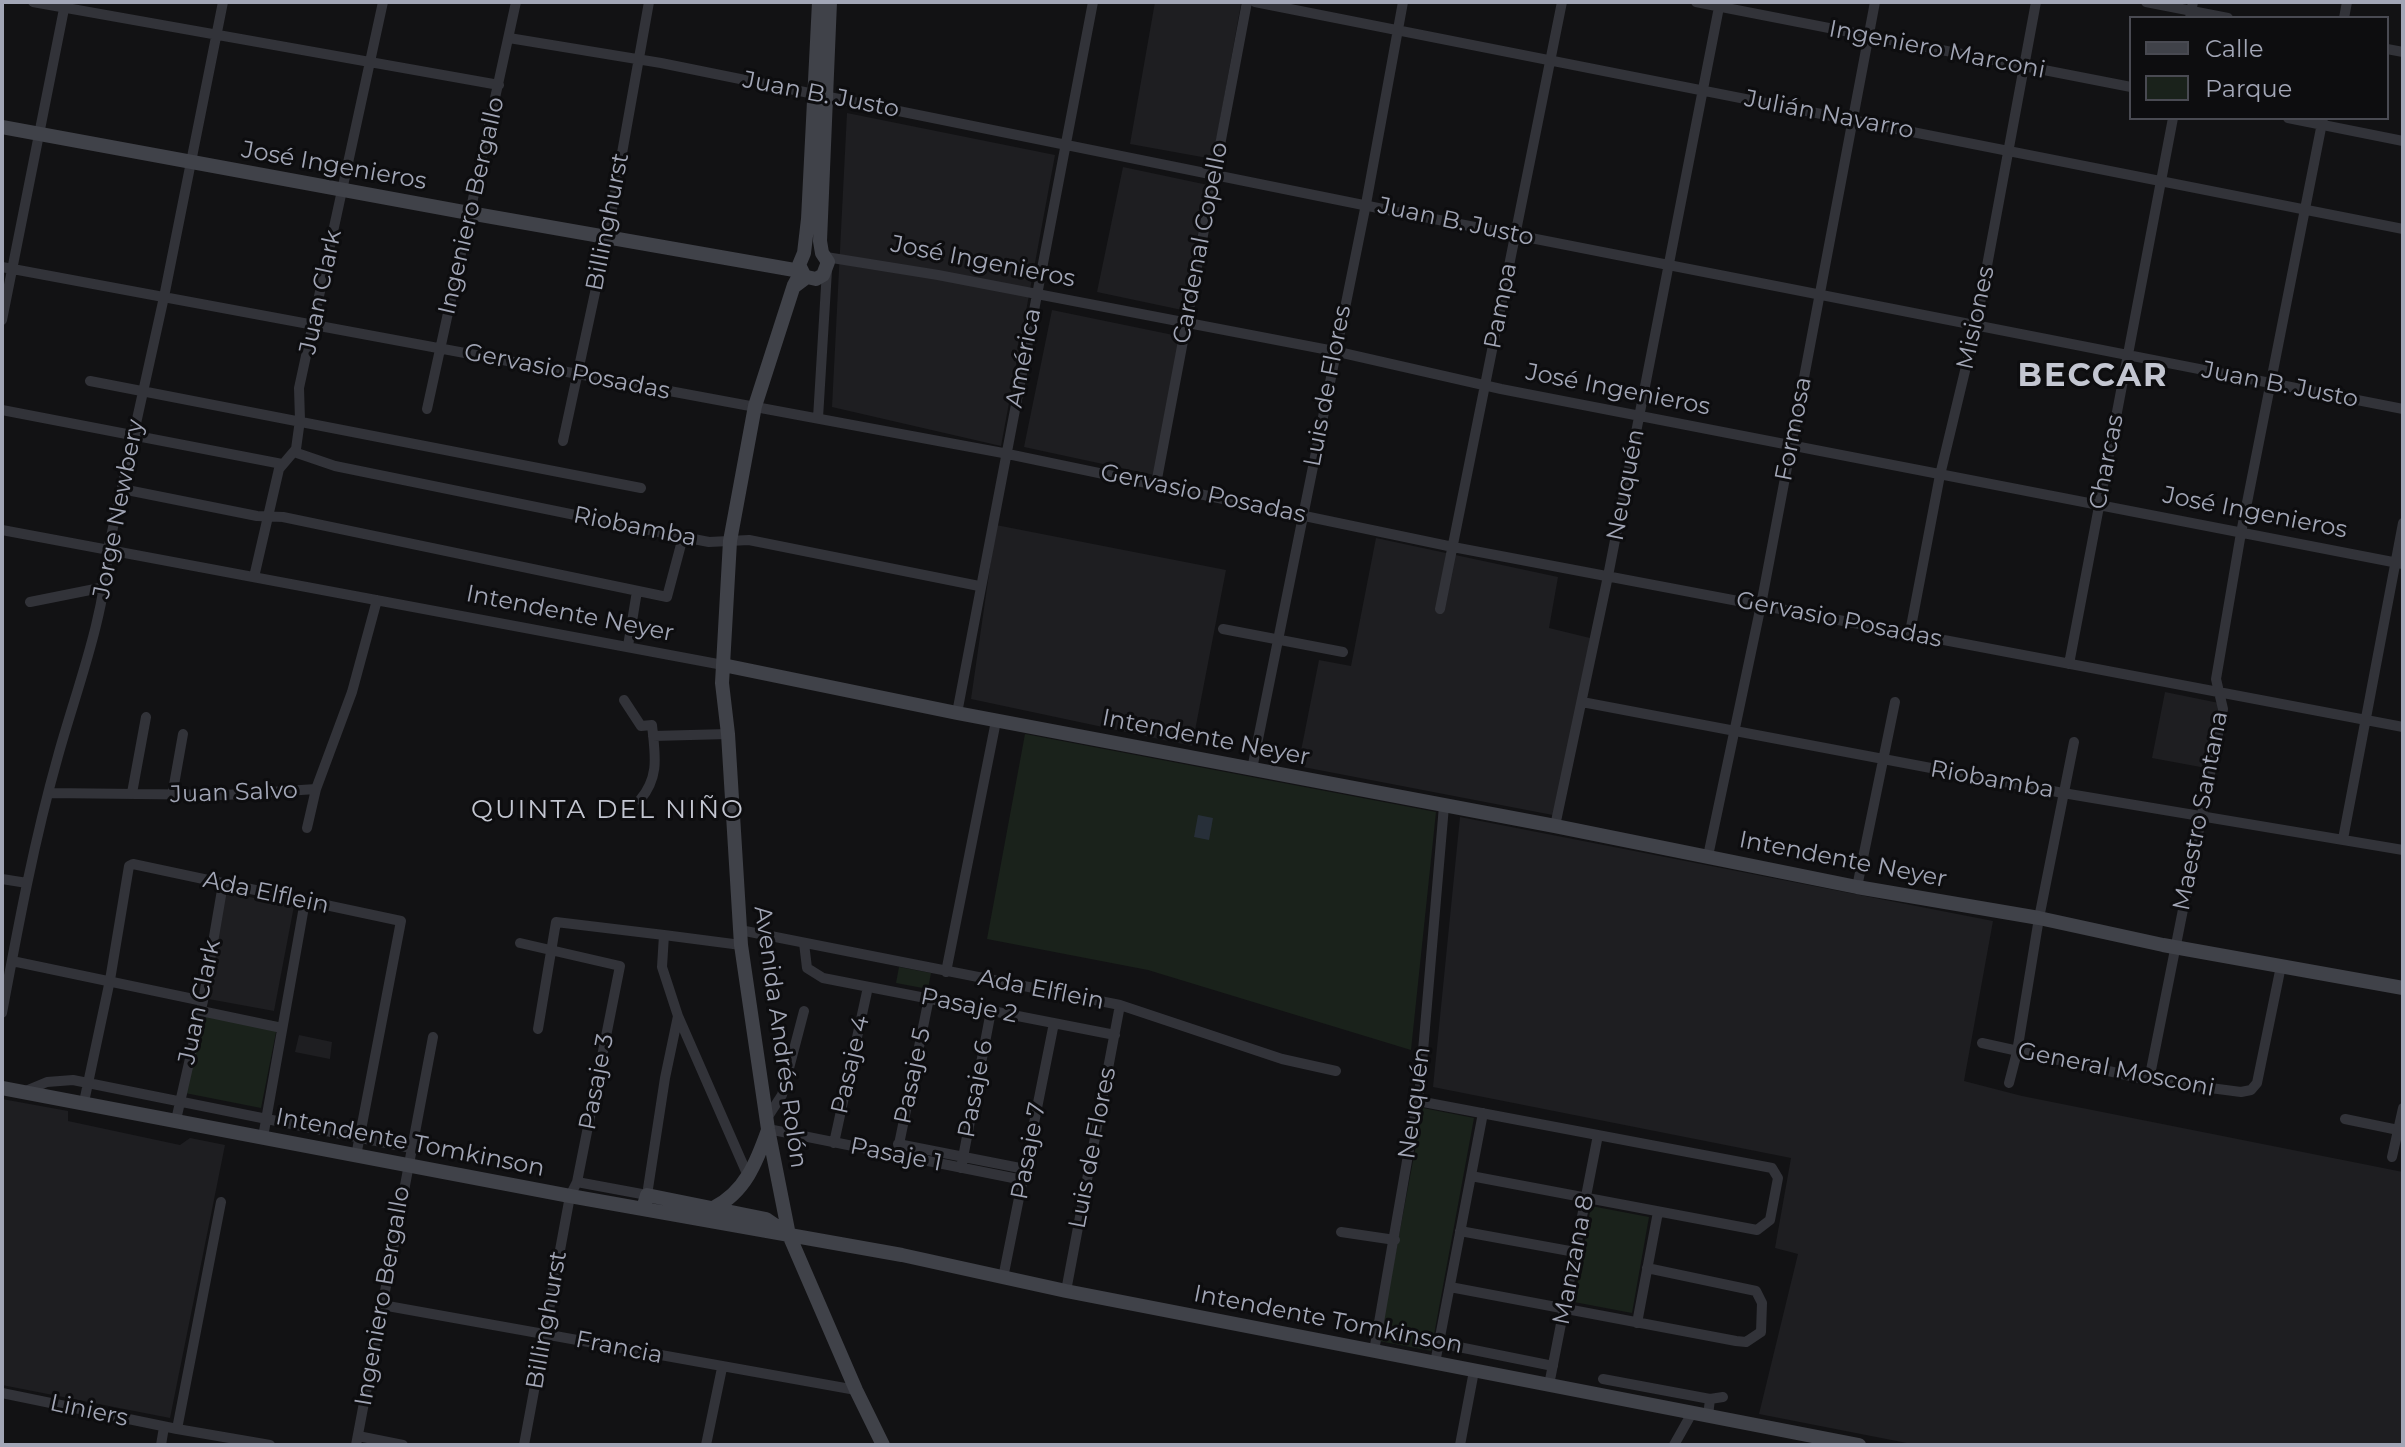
<!DOCTYPE html>
<html>
<head>
<meta charset="utf-8">
<style>
  body { margin:0 }
  #map { position:relative; width:2405px; height:1447px; overflow:hidden; background:#121214; font-family:Montserrat,sans-serif }
  canvas { display:block }
  .frame { position:absolute; inset:0; border:4px solid #a2a6b6; pointer-events:none }
  .legend { position:absolute; left:2129px; top:16px; width:260px; height:104px; box-sizing:border-box; background:#0d0d0f; border:2px solid #494a52; margin:0; padding:10px 14px; list-style:none; font-size:24px; color:#a2a6b6 }
  .legend li { display:flex; align-items:center; gap:16px; height:40px }
  .legend b { width:40px; border:2px solid #494a52 }
</style>
</head>
<body>
<div id="map">
<canvas width="2405" height="1447"></canvas>
<div class="frame"></div>
<ul class="legend">
<li><b style="height:10px;background:#404249"></b>Calle</li>
<li><b style="height:22px;background:#1a221b"></b>Parque</li>
</ul>
</div>
<script>
const context = document.querySelector('canvas').getContext('2d');
context.lineJoin = 'round';
function fillPath(path, color) { context.fillStyle = color; context.fill(path, 'evenodd'); }
function trace(path, color, width, dash) { context.strokeStyle = color; context.lineWidth = width; context.lineCap = dash ? 'butt' : 'round'; context.setLineDash(dash || []); context.stroke(path); }
function drawText(font, color, halo, rows, align = 'center') {
  context.font = font + ' Montserrat,sans-serif'; context.lineWidth = 6; context.setLineDash([]); context.textBaseline = 'middle'; context.strokeStyle = halo; context.fillStyle = color; for (const [text, x, y, turn = 0] of rows) {
    context.save(); context.translate(x, y); context.rotate((+turn || 0) * Math.PI / 180); context.textAlign = isNaN(turn) ? turn : align; if (halo) context.strokeText(text, 0, 0); context.fillText(text, 0, 0); context.restore();
  }
}
fillPath(new Path2D(`
  M 1155,2 L 1241,4 L 1213,159 L 1130,144 Z
  M 847,113 L 1055,155 L 1001,446 L 832,407 Z
  M 1123,167 L 1208,185 L 1182,310 L 1097,292 Z
  M 1052,310 L 1183,337 L 1154,475 L 1024,447 Z
  M 996,525 L 1226,570 L 1192,746 L 971,699 Z
  M 1376,538 L 1558,577 L 1549,628 L 1590,638 L 1558,816 L 1298,766 L 1319,660 L 1351,666 Z
  M 2165,692 L 2219,703 L 2206,768 L 2152,758 Z
  M 1460,817 L 1993,921 L 1964,1081 L 2022,1096 L 2403,1172 L 2403,1445 L 1917,1445 L 1759,1414 L 1798,1254 L 1775,1248 L 1791,1158 L 1433,1087 Z
  M 224,892 L 294,906 L 274,1011 L 203,998 Z
  M 299,1035 L 332,1042 L 330,1059 L 295,1052 Z
  M 2,1099 L 68,1111 L 68,1121 L 180,1145 L 190,1138 L 225,1145 L 170,1418 L 2,1385 Z`), '#1e1e21');
fillPath(new Path2D(`
  M 1025,734 L 1436,812 L 1411,1050 L 1148,970 L 987,939 Z
  M 899,967 L 931,973 L 928,989 L 896,983 Z
  M 201,1007 L 278,1022 L 261,1108 L 185,1093 Z
  M 1423,1108 L 1474,1118 L 1431,1351 L 1379,1341 Z
  M 1591,1206 L 1649,1217 L 1632,1313 L 1574,1302 Z`), '#1a221b');
fillPath(new Path2D(`
  M 1198,815 L 1213,818 L 1209,840 L 1194,837 Z`), '#272f39');
trace(new Path2D(`
  M 33,2 L 499,85
  M 1255,2 L 2403,229
  M 1696,2 L 2131,87
  M 2146,2 L 2228,18
  M 2190,18 L 2193,2
  M 2344,18 L 2347,2
  M 509,38 L 661,63 L 1388,210 L 2403,409
  M 2387,49 L 2403,52
  M 2288,118 L 2403,141
  M 826,257 L 938,275 L 1334,351 L 1501,389 L 2403,564
  M 2,267 L 1003,453 L 1453,547 L 2403,727
  M 2,320 L 65,4
  M 90,381 L 641,488
  M 427,409 L 516,2
  M 2,410 L 282,464
  M 818,418 L 827,270
  M 563,441 L 607,237 L 649,2
  M 294,452 L 335,466 L 683,537 L 709,542 L 749,540 L 979,586
  M 1156,484 L 1247,2
  M 122,489 L 257,516 L 283,517 L 667,597 L 683,537
  M 2,530 L 723,665
  M 254,577 L 279,469 L 296,449 L 300,420 L 299,388 L 383,2
  M 30,602 L 105,587
  M 1440,609 L 1562,2
  M 1223,629 L 1343,652
  M 1910,632 L 1940,475 L 1976,325 L 2036,2
  M 628,646 L 637,591
  M 2069,664 L 2173,118
  M 624,700 L 641,726 L 652,725 C 655,755 660,776 640,800
  M 1582,702 L 2063,793 L 2403,850
  M 957,713 L 1093,2
  M 653,736 L 728,734
  M 1252,769 L 1366,204 L 1403,2
  M 49,793 L 225,795 L 316,789 L 352,692 L 377,600
  M 132,793 L 146,717
  M 172,796 L 183,734
  M 1555,826 L 1608,576 L 1720,2
  M 307,828 L 316,789
  M 2343,839 L 2403,523
  M 1708,856 L 1761,605 L 1875,2
  M 2,879 L 27,883
  M 1857,887 L 1895,702
  M 740,930 L 1120,1005 L 1282,1059 L 1336,1071
  M 520,943 L 620,966 L 577,1182 L 570,1196 L 524,1445
  M 804,943 L 807,968 L 823,978 L 1115,1035
  M 741,945 L 664,935 L 662,967 L 678,1016 L 748,1176
  M 12,961 L 203,1001
  M 946,972 L 996,721
  M 201,1011 L 282,1028
  M 2,1013 C 18,927 34,841 58,756 C 76,691 105,616 108,550 L 164,297 L 223,2
  M 538,1029 L 556,922 L 664,935
  M 1982,1043 L 2149,1080 L 2241,1092 L 2251,1090 L 2257,1083 L 2281,966
  M 2149,1080 L 2223,709 L 2216,679 L 2241,533 L 2323,118
  M 2009,1083 L 2017,1052 L 2039,918 L 2074,742
  M 23,1092 L 47,1082 L 73,1080 L 411,1148
  M 1418,1101 L 1772,1168 L 1778,1178 L 1770,1220 L 1757,1230 L 1471,1176
  M 84,1102 L 110,980 L 129,866 L 133,864 L 401,921 L 356,1156
  M 767,1118 L 782,1095 L 804,1011
  M 2345,1119 L 2403,1131
  M 176,1120 L 203,1001 L 223,884
  M 768,1129 L 1023,1180
  M 263,1137 L 305,901
  M 834,1143 L 868,987
  M 898,1144 L 1025,1169
  M 897,1154 L 929,998
  M 2392,1157 L 2403,1108
  M 961,1168 L 991,1011
  M 577,1182 L 647,1195 L 665,1078 L 678,1016
  M 1460,1231 L 1575,1252
  M 1341,1232 L 1395,1240
  M 1003,1278 L 1054,1023
  M 1450,1287 L 1736,1341 L 1746,1342 L 1761,1332 L 1762,1303 L 1756,1291 L 1647,1268
  M 1066,1291 L 1120,1005
  M 382,1305 L 856,1390
  M 1637,1323 L 1658,1212
  M 1439,1343 L 1553,1366
  M 1374,1351 L 1420,1086 L 1444,806
  M 1435,1363 L 1483,1113
  M 1603,1379 L 1710,1399
  M 1549,1385 L 1598,1135
  M 2,1393 L 177,1429 L 270,1445
  M 1708,1416 L 1710,1399 L 1723,1397
  M 177,1429 L 221,1202
  M 358,1436 L 403,1445
  M 161,1445 L 164,1427
  M 356,1445 L 433,1037
  M 706,1445 L 722,1368
  M 1460,1445 L 1474,1371
  M 1674,1445 L 1692,1413`), '#323339', 10);
trace(new Path2D(`
  M 2,127 L 458,211 L 800,271
  M 801,272 L 794,285 L 755,406 L 730,541 L 722,683 L 728,734 L 741,945 L 768,1129 L 789,1235 L 856,1390 L 883,1445
  M 804,275 L 799,265 L 804,253 L 808,219 L 819,2
  M 795,286 L 807,277 L 816,279 L 823,275 L 828,262 L 822,253 L 820,241 L 830,2
  M 723,665 L 957,713 L 1555,826 L 1857,887 L 2039,918 L 2163,945 L 2403,988
  M 2,1088 L 570,1196 L 902,1255 L 1066,1291 L 1859,1445
  M 713,1208 C 745,1193 757,1161 768,1130
  M 643,1209 L 647,1195 L 766,1219 L 785,1232`), '#404249', 14);
drawText('24px', '#a2a6b6', '#0d0d0f', [
  ["Ingeniero Marconi",1937,50,11],
  ["Juan B. Justo",821,95,11],
  ["Julián Navarro",1829,115,11],
  ["José Ingenieros",334,166,10],
  ["Ingeniero Bergallo",472,206,-77],
  ["Billinghurst",608,222,-79],
  ["Juan B. Justo",1456,222,12],
  ["Cardenal Copello",1201,243,-79],
  ["José Ingenieros",983,262,11],
  ["Juan Clark",321,292,-78],
  ["Pampa",1501,306,-79],
  ["Misiones",1976,318,-78],
  ["América",1024,358,-79],
  ["Gervasio Posadas",567,372,11],
  ["Juan B. Justo",2280,385,11],
  ["Luis de Flores",1328,386,-79],
  ["José Ingenieros",1618,390,11],
  ["Formosa",1794,429,-79],
  ["Charcas",2107,462,-79],
  ["Neuquén",1626,485,-79],
  ["Gervasio Posadas",1203,494,12],
  ["Jorge Newbery",119,509,-79],
  ["José Ingenieros",2255,513,11],
  ["Riobamba",635,527,11],
  ["Intendente Neyer",570,614,11],
  ["Gervasio Posadas",1839,620,11],
  ["Intendente Neyer",1206,738,11],
  ["Riobamba",1992,780,10],
  ["Juan Salvo",234,793,-2],
  ["Maestro Santana",2201,811,-79],
  ["Intendente Neyer",1843,860,11],
  ["Ada Elflein",266,893,12],
  ["Ada Elflein",1041,990,11],
  ["Juan Clark",200,1002,-78],
  ["Pasaje 2",969,1006,11],
  ["Avenida Andrés Rolón",780,1037,82],
  ["Pasaje 4",851,1065,-77],
  ["General Mosconi",2116,1070,11],
  ["Pasaje 5",913,1076,-78],
  ["Pasaje 3",597,1082,-79],
  ["Pasaje 6",976,1089,-79],
  ["Neuquén",1415,1103,-82],
  ["Intendente Tomkinson",410,1143,11],
  ["Luis de Flores",1093,1148,-79],
  ["Pasaje 7",1029,1151,-79],
  ["Pasaje 1",896,1155,11],
  ["Manzana 8",1574,1260,-79],
  ["Ingeniero Bergallo",383,1296,-80],
  ["Billinghurst",547,1320,-80],
  ["Intendente Tomkinson",1328,1320,11],
  ["Francia",619,1348,11],
  ["Liniers",89,1411,12]
]);
context.letterSpacing = '2px';
drawText('26px', '#c3c6d1', '#0d0d0f', [
  ["QUINTA DEL NIÑO",608,810]
]);
context.letterSpacing = '0px';
context.letterSpacing = '2px';
drawText('bold 32px', '#c3c6d1', '#0d0d0f', [
  ["BECCAR",2093,377]
]);
context.letterSpacing = '0px';
</script>
</body>
</html>
